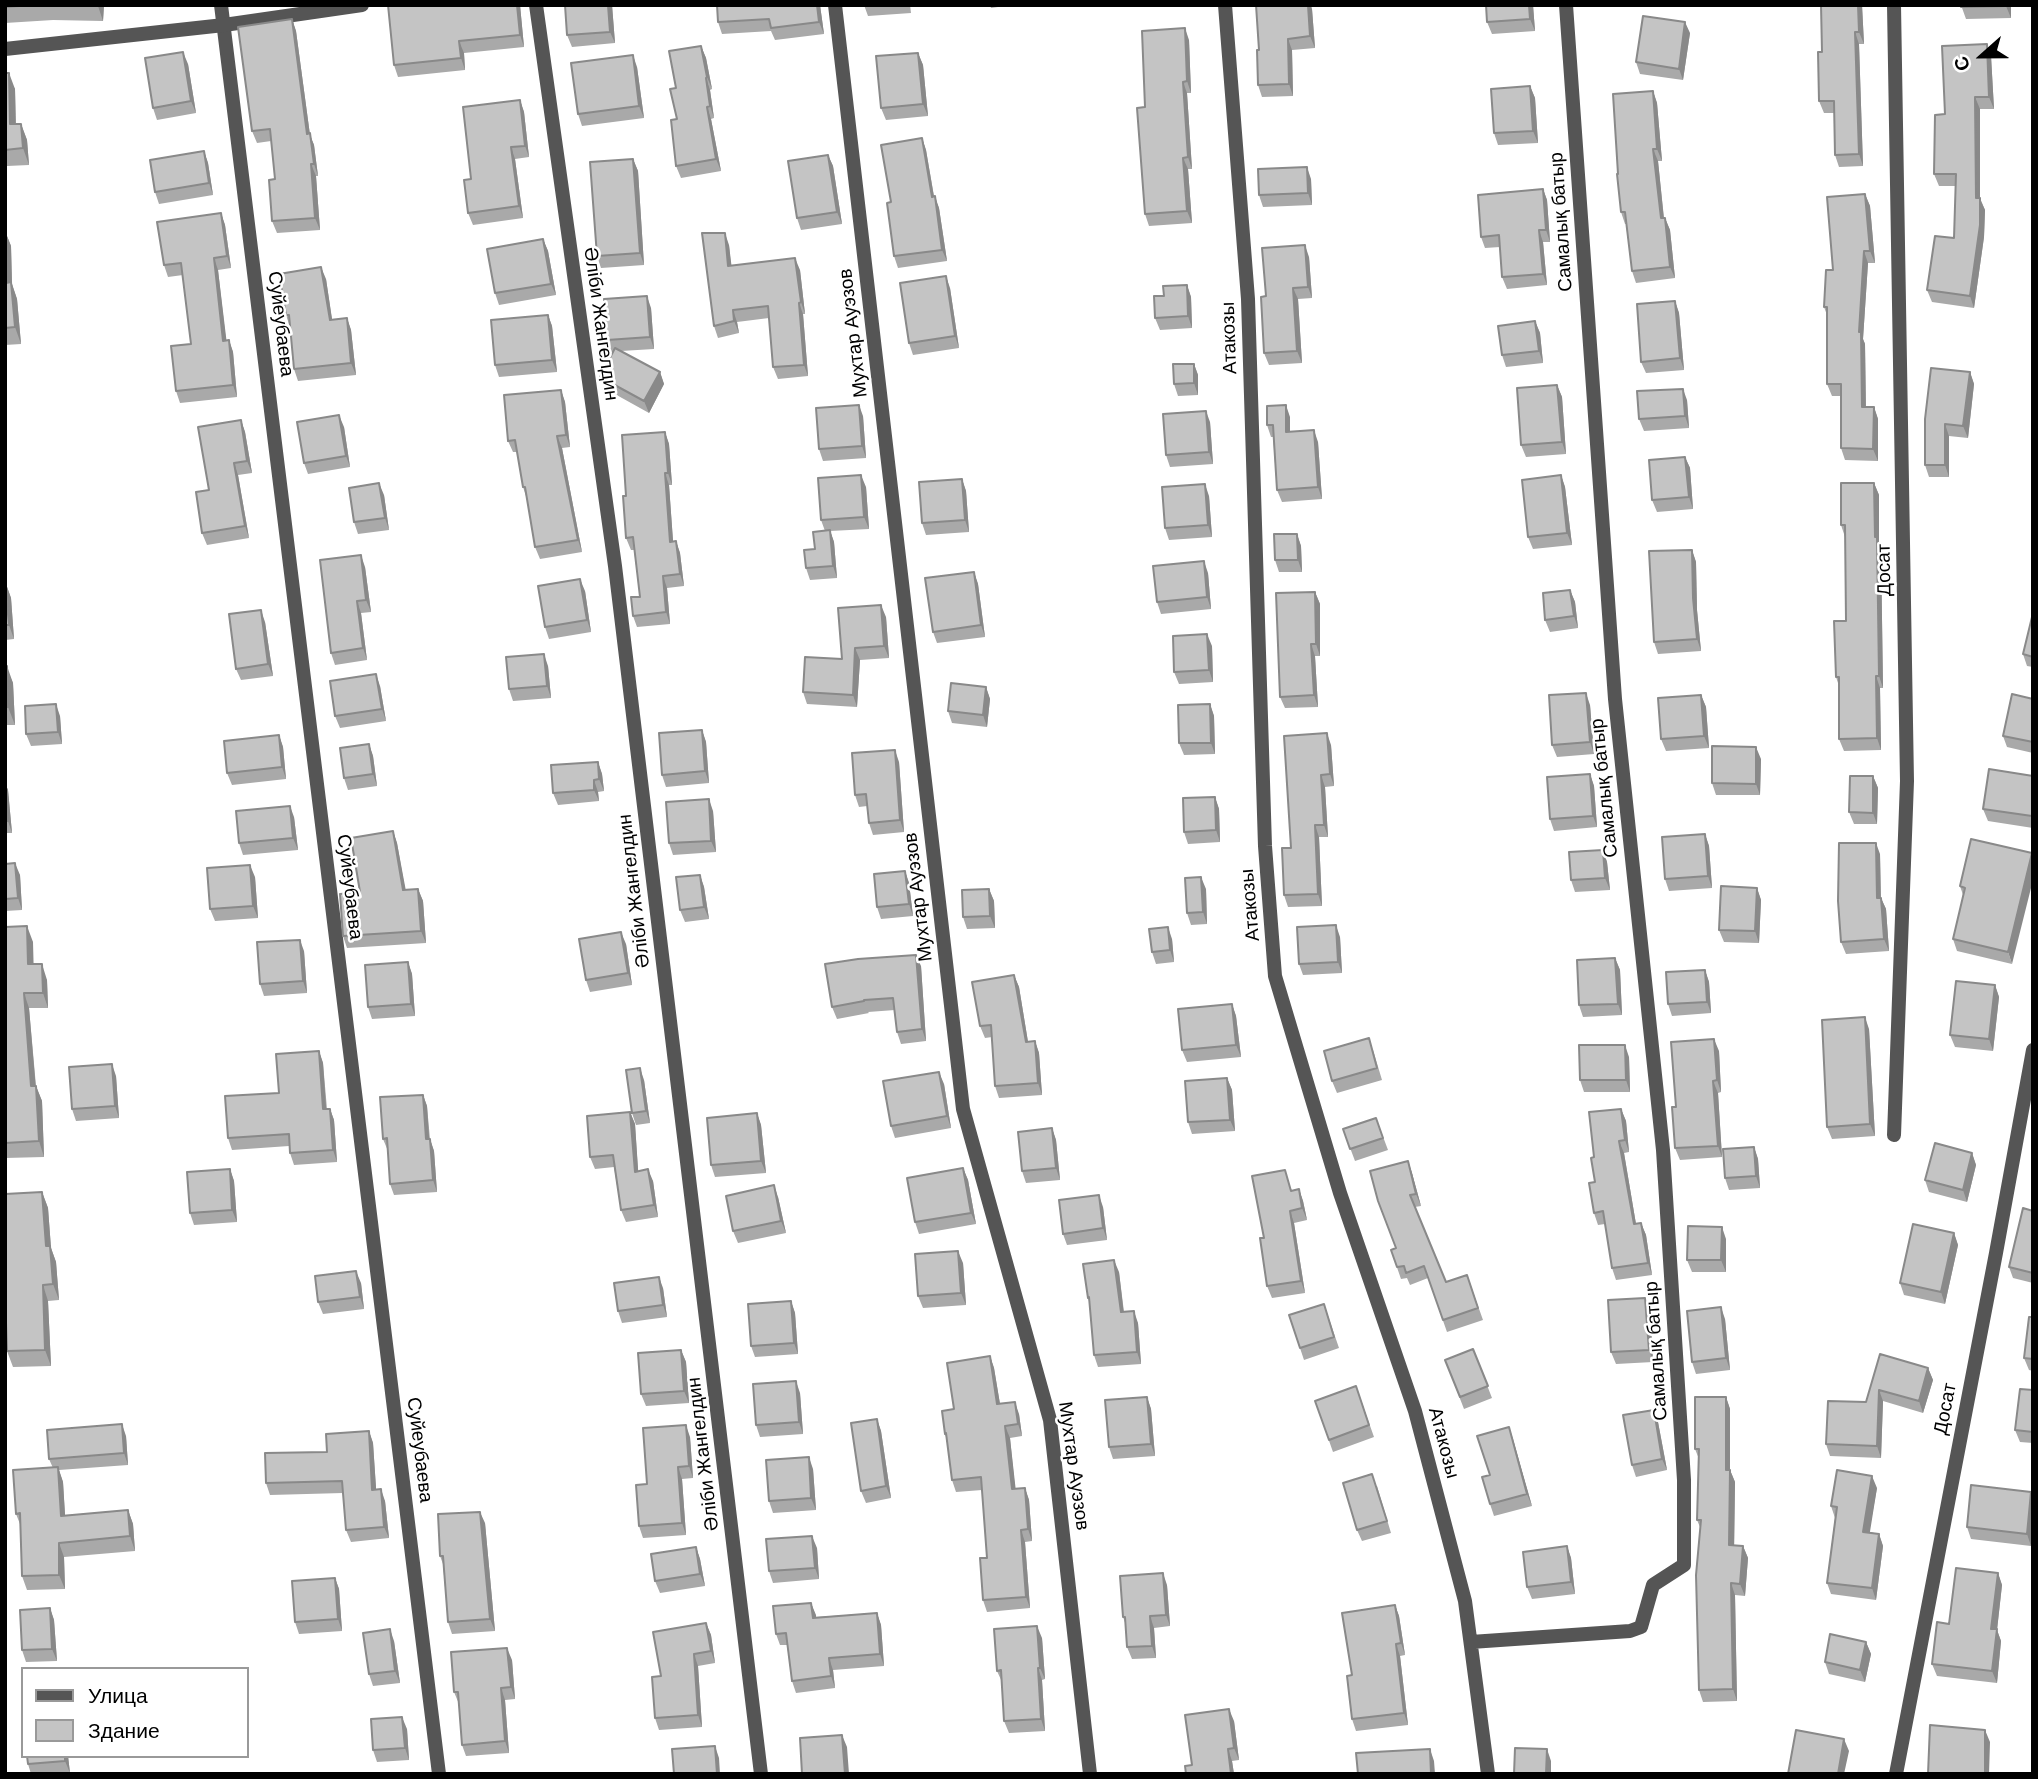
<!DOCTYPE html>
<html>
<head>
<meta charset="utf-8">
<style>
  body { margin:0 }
  #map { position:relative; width:2038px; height:1779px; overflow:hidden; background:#fff; font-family:"DM Sans",sans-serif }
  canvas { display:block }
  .frame { position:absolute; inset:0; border:7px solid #000; pointer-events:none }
  .legend { position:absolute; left:21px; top:1667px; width:228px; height:91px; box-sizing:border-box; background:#fff; border:2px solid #999; margin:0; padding:9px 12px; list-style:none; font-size:21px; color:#000 }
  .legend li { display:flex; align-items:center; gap:14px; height:35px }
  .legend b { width:35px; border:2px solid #999 }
  .north { position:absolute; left:1947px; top:21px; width:70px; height:70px; -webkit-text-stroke:5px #fff; paint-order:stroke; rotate:249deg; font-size:19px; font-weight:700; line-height:28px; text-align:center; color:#000 }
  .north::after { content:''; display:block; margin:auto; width:24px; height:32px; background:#000; clip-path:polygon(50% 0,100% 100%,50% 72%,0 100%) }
</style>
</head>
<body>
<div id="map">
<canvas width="2038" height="1779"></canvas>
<div class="frame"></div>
<ul class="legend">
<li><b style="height:9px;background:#555"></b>Улица</li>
<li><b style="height:19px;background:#c4c4c4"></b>Здание</li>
</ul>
<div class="north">С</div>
</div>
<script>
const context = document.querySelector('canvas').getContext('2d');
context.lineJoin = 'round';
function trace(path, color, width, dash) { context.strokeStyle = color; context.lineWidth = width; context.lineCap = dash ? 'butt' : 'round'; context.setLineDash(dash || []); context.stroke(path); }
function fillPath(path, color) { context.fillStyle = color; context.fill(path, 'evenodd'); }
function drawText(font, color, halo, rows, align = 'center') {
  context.font = font + ' "DM Sans",sans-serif'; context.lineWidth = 5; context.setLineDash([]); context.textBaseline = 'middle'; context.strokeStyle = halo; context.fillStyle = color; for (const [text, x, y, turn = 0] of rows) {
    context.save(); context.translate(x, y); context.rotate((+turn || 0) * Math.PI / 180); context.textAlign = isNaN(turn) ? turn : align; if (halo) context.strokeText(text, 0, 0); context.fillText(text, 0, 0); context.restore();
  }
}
trace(new Path2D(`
  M 221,5 L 439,1774
  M 536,5 L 615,566 L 761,1774
  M 835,5 L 963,1109 L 1050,1420 L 1090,1774
  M 1225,5 L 1248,299 L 1265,846 L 1275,976 L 1340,1193 L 1415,1411 L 1465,1601 L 1488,1774
  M 1894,1135 L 1907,781 L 1894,5
  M 1471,1642 L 1630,1631 L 1641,1627 L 1653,1585 L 1684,1565 L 1684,1480 L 1663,1150 L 1615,699 L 1566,5
  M 1896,1774 L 1996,1253 L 2033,1050`), '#555', 14);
trace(new Path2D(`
  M 5,49 L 224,25 L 362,5`), '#555', 14);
fillPath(new Path2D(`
  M 5,5 L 104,5 L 103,21 L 53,20 L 5,23 Z
  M 520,5 L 524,47 L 464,53 L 465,70 L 398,77 L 394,65 Z
  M 612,5 L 615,43 L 572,47 L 567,35 Z
  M 717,5 L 820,5 L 824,34 L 775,40 L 771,31 L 722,34 L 718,22 Z
  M 864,5 L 910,5 L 911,13 L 868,16 Z
  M 990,5 L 1012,5 L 991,8 Z
  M 1533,5 L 1535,31 L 1492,34 L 1487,22 Z
  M 1821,5 L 1862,5 L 1864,44 L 1859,44 L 1863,166 L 1839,167 L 1835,155 L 1834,113 L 1824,113 L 1819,101 L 1822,52 Z
  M 1961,5 L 2011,5 L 2011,18 L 1966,19 Z
  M 1312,9 L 1315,48 L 1292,50 L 1293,96 L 1262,97 L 1258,85 L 1259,50 Z
  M 292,19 L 296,31 L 310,135 L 314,145 L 318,176 L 316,176 L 320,230 L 277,233 L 272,221 L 275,179 L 271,141 L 257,143 L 252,131 Z
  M 1690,33 L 1683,80 L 1640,74 L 1636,62 Z
  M 1189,40 L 1191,93 L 1187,93 L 1192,169 L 1188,169 L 1192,223 L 1149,226 L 1145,214 L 1145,107 Z
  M 1987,44 L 1991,56 L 1994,109 L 1980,109 L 1980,198 L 1985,210 L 1984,237 L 1974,308 L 1932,302 L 1927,290 L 1954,238 L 1956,186 L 1939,186 L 1934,174 L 1945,114 Z
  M 701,46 L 706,58 L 712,89 L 710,90 L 714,118 L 711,119 L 721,171 L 681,178 L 676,166 L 676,88 Z
  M 918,53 L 923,65 L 928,116 L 886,120 L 881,108 Z
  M 188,64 L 196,113 L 157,120 L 153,108 Z
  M 637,67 L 644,118 L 582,126 L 578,114 Z
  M 5,73 L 15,89 L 16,124 L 21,124 L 27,140 L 29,165 L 7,166 L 6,218 Z
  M 1530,86 L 1535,98 L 1538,143 L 1498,145 L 1494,133 Z
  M 1653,91 L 1657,103 L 1662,161 L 1658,161 L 1664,218 L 1665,218 L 1670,230 L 1675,278 L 1636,283 L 1632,271 L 1626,224 L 1625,224 L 1621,212 L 1618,174 Z
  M 520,100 L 524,112 L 529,157 L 515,159 L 523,218 L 473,225 L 468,213 L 471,179 Z
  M 922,138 L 926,150 L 934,196 L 939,208 L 947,261 L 898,268 L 894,256 L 891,202 Z
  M 204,151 L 208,163 L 213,195 L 159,204 L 155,192 Z
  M 828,155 L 833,166 L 842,224 L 801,230 L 797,218 Z
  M 633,159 L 638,171 L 644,265 L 601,268 L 597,256 Z
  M 1311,179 L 1312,205 L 1263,207 L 1259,195 Z
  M 1543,189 L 1547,200 L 1550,242 L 1543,242 L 1547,285 L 1507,289 L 1502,277 L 1500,247 L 1485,248 L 1481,237 Z
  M 1865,194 L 1870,206 L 1875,263 L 1868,263 L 1863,339 L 1865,344 L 1866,407 L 1874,407 L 1878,419 L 1878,461 L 1845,460 L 1841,448 L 1841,396 L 1832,396 L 1827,384 L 1827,315 L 1824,307 L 1833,270 Z
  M 221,213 L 225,225 L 231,268 L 218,270 L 226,341 L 229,340 L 233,352 L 237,397 L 180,403 L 176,391 L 191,344 L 183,275 L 168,277 L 164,265 Z
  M 5,231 L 11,246 L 12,284 L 17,299 L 21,344 L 5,345 Z
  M 543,239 L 548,251 L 556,295 L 499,305 L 495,293 Z
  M 729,245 L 731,266 L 800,270 L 805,314 L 803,314 L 808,376 L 778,379 L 773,367 L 769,318 L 737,322 L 739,333 L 718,338 L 714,326 Z
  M 1309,257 L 1312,298 L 1298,299 L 1302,363 L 1269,365 L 1264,353 L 1266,296 Z
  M 326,279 L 332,320 L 347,318 L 351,330 L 356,375 L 298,381 L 294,369 L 290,327 L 286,315 Z
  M 1187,285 L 1191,297 L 1192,328 L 1160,330 L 1155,318 L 1164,296 Z
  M 950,288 L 959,348 L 913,355 L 909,343 Z
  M 1675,301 L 1679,313 L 1684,370 L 1646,373 L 1641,362 Z
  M 651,308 L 654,349 L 621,351 L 660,372 L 664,384 L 649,413 L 604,388 L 600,377 L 613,352 L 611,352 L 607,340 Z
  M 548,315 L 552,326 L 557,372 L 499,377 L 495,365 Z
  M 1535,321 L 1540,333 L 1543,363 L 1506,367 L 1502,355 Z
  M 1194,364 L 1198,375 L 1198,395 L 1178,396 L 1174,384 Z
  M 1970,372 L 1974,384 L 1968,438 L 1949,436 L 1949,477 L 1929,477 L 1925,465 Z
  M 1557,385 L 1562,397 L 1566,454 L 1526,457 L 1521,445 Z
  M 561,390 L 565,402 L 570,447 L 562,448 L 582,552 L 540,559 L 535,547 L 527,499 L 523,487 L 517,452 L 513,452 L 508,441 Z
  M 1687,400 L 1689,428 L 1644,431 L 1639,419 Z
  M 863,416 L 866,458 L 823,461 L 819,449 Z
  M 1290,417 L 1290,431 L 1318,442 L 1322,499 L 1282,502 L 1277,490 L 1273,437 L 1271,437 L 1267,425 Z
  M 241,420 L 245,432 L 252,473 L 238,475 L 249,538 L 207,545 L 202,533 L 209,490 Z
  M 1210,422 L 1213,464 L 1170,467 L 1166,455 Z
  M 344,427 L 350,467 L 308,474 L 304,463 Z
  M 665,432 L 669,444 L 672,485 L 669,485 L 673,542 L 676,541 L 680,553 L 684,586 L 667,588 L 670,624 L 637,627 L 633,616 L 640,597 L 634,550 L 631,550 L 626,538 L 626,496 Z
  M 1685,457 L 1690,468 L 1693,509 L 1657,512 L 1652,500 Z
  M 1561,475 L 1565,487 L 1572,545 L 1533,549 L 1528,537 Z
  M 962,479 L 966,491 L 969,532 L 926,535 L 922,523 Z
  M 1874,483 L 1879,495 L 1879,543 L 1881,549 L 1883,688 L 1880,688 L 1881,750 L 1844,751 L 1839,739 L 1839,686 L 1836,677 L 1846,621 L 1845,537 L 1841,525 Z
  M 866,487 L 869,529 L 830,531 L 834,542 L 837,578 L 810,580 L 806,568 L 825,531 L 821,520 Z
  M 384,495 L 389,530 L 358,534 L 354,522 Z
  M 1209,496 L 1212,537 L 1169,540 L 1165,528 Z
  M 1297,534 L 1301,546 L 1302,572 L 1279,572 L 1275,560 Z
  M 5,547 L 6,584 L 11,598 L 14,639 L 5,640 Z
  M 1692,550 L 1696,562 L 1697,610 L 1701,651 L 1658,654 L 1654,642 Z
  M 365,567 L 371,612 L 361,613 L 367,660 L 335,665 L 331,653 Z
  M 974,572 L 978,584 L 985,637 L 937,643 L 933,632 Z
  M 1208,573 L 1211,609 L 1161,614 L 1157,602 Z
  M 1570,590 L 1575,602 L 1578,628 L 1550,632 L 1545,620 Z
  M 585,591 L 591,632 L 549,639 L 545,627 Z
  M 1315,592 L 1320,604 L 1320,656 L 1315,656 L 1318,707 L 1285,708 L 1280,697 Z
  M 886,617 L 889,658 L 860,660 L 857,707 L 807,704 L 803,692 L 842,659 Z
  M 2033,617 L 2033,667 L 2027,666 L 2023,654 Z
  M 265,622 L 273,676 L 241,680 L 236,669 Z
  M 1212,646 L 1213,682 L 1179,684 L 1174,672 Z
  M 5,666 L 13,683 L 15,725 L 5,725 Z
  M 548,666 L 551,698 L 513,701 L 509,689 Z
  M 380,686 L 386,721 L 340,728 L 335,716 Z
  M 986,687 L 990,699 L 987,727 L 952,723 L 948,711 Z
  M 1701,695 L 1706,707 L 1709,748 L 1666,751 L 1661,739 Z
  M 2033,699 L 2033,753 L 2007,747 L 2003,736 Z
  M 1210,704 L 1214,716 L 1215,754 L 1184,755 L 1179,743 Z
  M 1590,705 L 1594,754 L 1557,757 L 1552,745 Z
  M 60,716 L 62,744 L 31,746 L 26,734 Z
  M 702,730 L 706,742 L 709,783 L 666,787 L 662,775 Z
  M 279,735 L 283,747 L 286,779 L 232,785 L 227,773 Z
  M 369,744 L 373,756 L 377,786 L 348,790 L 344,778 Z
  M 1331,745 L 1334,786 L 1325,787 L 1328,837 L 1319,837 L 1322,906 L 1288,907 L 1284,895 L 1291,848 Z
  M 1761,759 L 1760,795 L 1716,795 L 1712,783 Z
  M 598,762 L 602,774 L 604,791 L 598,792 L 599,801 L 558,805 L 553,793 Z
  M 899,762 L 904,832 L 873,835 L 869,823 L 867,806 L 859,807 L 855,795 Z
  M 1590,774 L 1594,786 L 1597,827 L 1554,831 L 1550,819 Z
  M 1873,776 L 1878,788 L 1877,824 L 1854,824 L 1849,812 Z
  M 2033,776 L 2033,828 L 1988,821 L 1983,809 Z
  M 5,783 L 8,790 L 12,833 L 5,833 Z
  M 1215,797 L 1219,809 L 1220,842 L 1188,844 L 1184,832 Z
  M 713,811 L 716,852 L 673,855 L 669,843 Z
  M 294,817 L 298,850 L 243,855 L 239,843 Z
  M 393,831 L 397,843 L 405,889 L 418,889 L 423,901 L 426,943 L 347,948 L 343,936 L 360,892 Z
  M 1705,834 L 1709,846 L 1712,888 L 1669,891 L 1665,879 Z
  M 1971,839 L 2012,964 L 1957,951 L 1953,939 L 1963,895 L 1960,886 Z
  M 1603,850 L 1607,862 L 1610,890 L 1575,892 L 1571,880 Z
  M 1880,854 L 1881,898 L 1886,909 L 1889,951 L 1846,954 L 1841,942 Z
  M 5,864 L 20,875 L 22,910 L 5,911 Z
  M 905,871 L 909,883 L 913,916 L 881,919 L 877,907 Z
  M 700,875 L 704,887 L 709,919 L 685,922 L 680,910 Z
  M 255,877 L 258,918 L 215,921 L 210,909 Z
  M 1757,888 L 1761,900 L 1759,943 L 1724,942 L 1719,930 Z
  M 989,889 L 994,901 L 995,928 L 967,929 L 963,917 Z
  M 1206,889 L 1207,924 L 1191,925 L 1187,913 Z
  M 5,927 L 33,942 L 33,964 L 47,980 L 48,1008 L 29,1008 L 36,1086 L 42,1101 L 44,1157 L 5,1158 Z
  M 1340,937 L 1342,973 L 1303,975 L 1299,964 Z
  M 1172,939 L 1174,962 L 1156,964 L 1152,952 Z
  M 626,944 L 632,985 L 590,992 L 586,980 Z
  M 304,951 L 307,993 L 264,996 L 260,984 Z
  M 1615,958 L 1620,970 L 1622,1015 L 1583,1017 L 1579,1005 Z
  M 408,962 L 412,974 L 415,1016 L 372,1019 L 368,1007 Z
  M 921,966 L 926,1041 L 901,1044 L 897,1032 L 895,1010 L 868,1012 L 869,1013 L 837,1019 L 832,1007 Z
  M 1705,970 L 1709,982 L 1711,1013 L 1672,1016 L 1668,1004 Z
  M 1014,975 L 1019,987 L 1028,1042 L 1035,1041 L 1039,1053 L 1042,1095 L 999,1098 L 995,1086 L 992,1037 L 985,1038 L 980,1026 Z
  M 1995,985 L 1999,997 L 1993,1051 L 1955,1047 L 1950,1035 Z
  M 1232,1004 L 1236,1016 L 1241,1057 L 1187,1062 L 1182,1050 Z
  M 1869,1029 L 1875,1136 L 1832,1139 L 1827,1127 Z
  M 1373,1050 L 1382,1080 L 1337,1093 L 1332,1081 Z
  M 319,1051 L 323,1063 L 327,1109 L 330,1109 L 334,1120 L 337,1162 L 294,1165 L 290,1153 L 289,1146 L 232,1150 L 228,1138 L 279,1093 Z
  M 1719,1051 L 1721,1092 L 1718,1093 L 1722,1157 L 1680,1160 L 1675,1148 L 1676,1107 Z
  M 1629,1057 L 1630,1092 L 1584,1092 L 1580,1080 Z
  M 116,1076 L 119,1118 L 76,1121 L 72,1109 Z
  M 1227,1078 L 1232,1090 L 1235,1131 L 1192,1134 L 1188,1122 Z
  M 644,1080 L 650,1123 L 636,1125 L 632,1113 Z
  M 944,1084 L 951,1128 L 895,1138 L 891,1126 Z
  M 423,1095 L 427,1106 L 430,1139 L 434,1151 L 437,1192 L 394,1195 L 390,1184 L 388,1151 L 383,1139 Z
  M 1621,1109 L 1626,1121 L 1629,1152 L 1624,1153 L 1636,1224 L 1641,1223 L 1646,1235 L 1652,1275 L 1616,1280 L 1612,1268 L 1605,1224 L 1598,1225 L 1594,1213 L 1595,1182 L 1594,1157 Z
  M 630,1112 L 635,1124 L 638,1171 L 653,1181 L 658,1217 L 626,1222 L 621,1210 L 614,1167 L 595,1169 L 590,1157 Z
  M 757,1113 L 761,1125 L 766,1173 L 715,1177 L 711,1165 Z
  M 1376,1118 L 1388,1150 L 1355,1161 L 1343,1129 Z
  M 1052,1128 L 1056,1140 L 1060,1180 L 1026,1183 L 1022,1171 Z
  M 1754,1147 L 1758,1159 L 1760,1188 L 1729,1190 L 1725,1178 Z
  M 1972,1153 L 1976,1165 L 1967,1202 L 1929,1192 L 1925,1180 Z
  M 1408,1161 L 1412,1173 L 1421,1206 L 1415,1207 L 1446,1282 L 1467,1275 L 1483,1320 L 1447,1332 L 1428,1278 L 1410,1285 L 1407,1278 L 1401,1279 L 1391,1250 L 1396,1248 Z
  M 963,1168 L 968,1180 L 976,1224 L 919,1234 L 915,1222 Z
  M 230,1169 L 234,1181 L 237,1222 L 194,1225 L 190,1213 Z
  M 1299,1189 L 1303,1201 L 1307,1220 L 1294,1223 L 1305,1293 L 1272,1298 L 1267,1286 L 1264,1238 L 1292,1191 Z
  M 42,1192 L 48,1208 L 51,1248 L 56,1262 L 59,1300 L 48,1301 L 51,1366 L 13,1367 L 7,1351 Z
  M 778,1197 L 786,1233 L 738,1243 L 733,1231 Z
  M 1103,1207 L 1107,1240 L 1067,1245 L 1063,1234 Z
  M 2033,1211 L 2033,1283 L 2013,1278 L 2009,1267 Z
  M 1954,1233 L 1958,1245 L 1945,1304 L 1904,1295 L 1900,1283 Z
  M 1726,1239 L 1726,1272 L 1692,1272 L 1687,1260 Z
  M 963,1263 L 966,1305 L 923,1308 L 918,1296 Z
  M 1119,1272 L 1124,1312 L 1138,1323 L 1141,1364 L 1098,1367 L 1094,1355 L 1090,1304 L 1088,1298 Z
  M 361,1283 L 364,1309 L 323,1314 L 318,1302 Z
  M 663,1288 L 667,1317 L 622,1323 L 618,1311 Z
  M 791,1301 L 795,1313 L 798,1354 L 755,1357 L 751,1346 Z
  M 1324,1304 L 1339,1348 L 1304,1360 L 1289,1315 Z
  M 1650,1310 L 1653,1362 L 1616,1364 L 1611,1352 Z
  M 2033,1317 L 2033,1371 L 2029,1370 L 2024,1358 Z
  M 1725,1319 L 1730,1370 L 1696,1374 L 1692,1362 Z
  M 1473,1349 L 1492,1398 L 1464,1409 L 1445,1360 Z
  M 681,1350 L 686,1362 L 689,1403 L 646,1406 L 641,1394 Z
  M 1880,1354 L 1928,1368 L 1933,1380 L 1923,1413 L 1883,1401 L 1881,1458 L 1830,1456 L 1826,1444 L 1866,1402 Z
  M 990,1356 L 994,1368 L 1000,1404 L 1019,1414 L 1022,1436 L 1010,1438 L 1015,1488 L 1025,1488 L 1029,1500 L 1032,1541 L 1025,1542 L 1030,1608 L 987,1612 L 983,1600 L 987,1558 L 982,1490 L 956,1492 L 952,1480 L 947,1440 L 945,1434 L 954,1409 Z
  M 1356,1386 L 1374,1437 L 1333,1452 L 1315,1401 Z
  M 2033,1390 L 2033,1443 L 2020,1442 L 2015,1430 Z
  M 800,1393 L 803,1434 L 760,1437 L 756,1425 Z
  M 1147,1397 L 1151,1409 L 1155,1456 L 1113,1459 L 1109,1447 Z
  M 1726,1397 L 1730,1409 L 1730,1470 L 1735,1482 L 1734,1545 L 1743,1546 L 1748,1558 L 1745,1596 L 1735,1595 L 1737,1701 L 1703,1702 L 1699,1690 L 1700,1527 L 1697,1520 L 1699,1459 L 1695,1449 Z
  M 1654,1410 L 1658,1422 L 1667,1470 L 1636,1477 L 1632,1465 Z
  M 877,1419 L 881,1431 L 891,1498 L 866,1503 L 861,1491 Z
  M 1509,1427 L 1532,1506 L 1494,1516 L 1490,1504 L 1490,1475 Z
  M 369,1431 L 373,1443 L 376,1489 L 385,1501 L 389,1538 L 351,1542 L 346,1530 L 343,1493 L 270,1495 L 266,1483 Z
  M 126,1436 L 128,1465 L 59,1470 L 63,1482 L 65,1516 L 128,1510 L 133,1524 L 135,1551 L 64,1557 L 65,1589 L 27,1590 L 22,1576 L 20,1524 L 16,1514 L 53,1468 L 49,1459 Z
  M 690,1437 L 693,1478 L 682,1479 L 686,1535 L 643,1538 L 639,1526 L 647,1484 Z
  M 813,1469 L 816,1510 L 773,1513 L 769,1501 Z
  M 1377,1486 L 1391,1533 L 1362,1541 L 1357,1530 Z
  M 1877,1488 L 1869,1532 L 1879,1534 L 1883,1546 L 1876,1600 L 1831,1594 L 1827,1583 L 1835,1518 L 1831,1506 Z
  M 2031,1492 L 2033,1497 L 2033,1530 L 2031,1546 L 1971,1539 L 1967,1527 Z
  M 485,1523 L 495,1631 L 452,1634 L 448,1622 L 443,1564 L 440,1556 Z
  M 1567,1546 L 1571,1558 L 1575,1594 L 1532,1599 L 1527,1587 Z
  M 696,1547 L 700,1559 L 705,1586 L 660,1593 L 655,1581 Z
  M 817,1548 L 819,1579 L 773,1583 L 769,1571 Z
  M 1998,1573 L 2002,1585 L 1997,1630 L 2001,1641 L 1997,1683 L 1937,1676 L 1932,1664 L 1949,1624 Z
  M 335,1578 L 339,1589 L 342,1631 L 299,1634 L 295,1622 Z
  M 1167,1585 L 1170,1626 L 1154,1628 L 1156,1658 L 1132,1659 L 1127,1647 L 1126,1625 L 1123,1617 Z
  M 811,1603 L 816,1617 L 877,1613 L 881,1625 L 884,1666 L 833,1670 L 835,1688 L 796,1693 L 792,1681 L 787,1645 L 780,1645 L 776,1634 Z
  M 1395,1605 L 1399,1616 L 1405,1655 L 1400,1656 L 1408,1725 L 1356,1731 L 1352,1719 L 1352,1675 Z
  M 50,1608 L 54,1620 L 57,1661 L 26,1662 L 22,1650 Z
  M 706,1623 L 711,1635 L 715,1663 L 698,1666 L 702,1727 L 659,1730 L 655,1718 L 661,1676 Z
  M 1042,1638 L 1045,1679 L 1042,1680 L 1045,1731 L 1009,1733 L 1004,1721 L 1002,1682 L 997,1671 Z
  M 394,1641 L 400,1683 L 373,1686 L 369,1674 Z
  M 1866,1642 L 1871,1654 L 1865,1682 L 1829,1674 L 1825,1662 Z
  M 512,1660 L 515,1699 L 505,1700 L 509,1753 L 466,1756 L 462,1745 L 459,1704 L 454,1692 Z
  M 1234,1721 L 1239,1760 L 1232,1761 L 1234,1774 L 1186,1774 L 1192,1765 Z
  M 407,1729 L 409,1760 L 377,1762 L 373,1750 Z
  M 27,1756 L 68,1756 L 70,1773 L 31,1774 L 28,1764 Z`), '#a9a9a9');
fillPath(new Path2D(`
  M 98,5 L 104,5 L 103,21 L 98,6 Z
  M 517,5 L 520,5 L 524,47 L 520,35 Z
  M 608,5 L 612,5 L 615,43 L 610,32 Z
  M 817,5 L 820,5 L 824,34 L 819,22 Z
  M 1308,5 L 1311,5 L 1312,9 L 1315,48 L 1310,36 Z
  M 1529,5 L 1533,5 L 1535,31 L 1530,19 Z
  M 1858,5 L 1862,5 L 1864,44 L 1859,32 Z
  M 2006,5 L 2011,5 L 2011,18 L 2006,6 Z
  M 292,19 L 296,31 L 310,135 L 314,145 L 318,176 L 314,164 L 307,134 Z
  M 1685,22 L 1690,33 L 1683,80 L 1679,69 Z
  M 1185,28 L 1189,40 L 1191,93 L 1187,81 Z
  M 1855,32 L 1859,44 L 1863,166 L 1859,154 Z
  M 1288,39 L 1292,50 L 1293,96 L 1289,84 Z
  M 459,41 L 464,53 L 465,70 L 461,58 Z
  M 1987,44 L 1991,56 L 1994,109 L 1989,97 Z
  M 701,46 L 706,58 L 712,89 L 707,77 Z
  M 183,52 L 188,64 L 196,113 L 191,101 Z
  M 918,53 L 923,65 L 928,116 L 923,104 Z
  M 633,55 L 637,67 L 644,118 L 639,106 Z
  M 9,73 L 15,89 L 16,141 L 10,124 Z
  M 706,78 L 710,90 L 714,118 L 710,106 Z
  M 1183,82 L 1187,93 L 1192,169 L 1188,157 Z
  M 1530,86 L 1535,98 L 1538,143 L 1533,131 Z
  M 1653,91 L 1657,103 L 1662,161 L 1657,149 Z
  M 1975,97 L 1980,109 L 1980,199 L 1985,210 L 1984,237 L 1974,308 L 1970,296 L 1976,198 Z
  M 520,100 L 524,112 L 529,157 L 525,146 Z
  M 707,107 L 711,119 L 721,171 L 716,159 Z
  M 21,124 L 27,140 L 29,165 L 23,148 Z
  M 922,138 L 926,150 L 936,209 L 932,197 Z
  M 511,147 L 515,159 L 523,218 L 519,206 Z
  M 1653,149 L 1658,161 L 1665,230 L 1661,218 Z
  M 204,151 L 208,163 L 213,195 L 209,183 Z
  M 828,155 L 833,166 L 842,224 L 837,212 Z
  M 1183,158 L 1188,169 L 1192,223 L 1187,211 Z
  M 633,159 L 638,171 L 644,265 L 640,253 Z
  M 5,161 L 7,166 L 6,218 L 5,216 Z
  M 311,164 L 316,176 L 320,230 L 315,218 Z
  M 1307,167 L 1311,179 L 1312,205 L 1308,193 Z
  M 1543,189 L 1547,200 L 1550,242 L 1546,230 Z
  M 1865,194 L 1870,206 L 1875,263 L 1870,251 Z
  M 935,196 L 939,208 L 947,261 L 942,250 Z
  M 221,213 L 225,225 L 231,268 L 227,256 Z
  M 1665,218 L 1670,230 L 1675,278 L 1670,267 Z
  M 1539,230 L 1543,242 L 1547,285 L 1543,274 Z
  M 5,231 L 11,246 L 12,284 L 17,299 L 21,344 L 15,327 L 6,283 Z
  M 725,233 L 729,245 L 733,278 L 728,266 Z
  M 543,239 L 548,251 L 556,295 L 551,284 Z
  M 1305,245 L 1309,257 L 1312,298 L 1308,287 Z
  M 1864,251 L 1868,263 L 1863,339 L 1865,344 L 1866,419 L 1862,407 L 1859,332 Z
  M 214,258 L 218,270 L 228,353 L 223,341 Z
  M 795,258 L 800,270 L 805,314 L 801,302 Z
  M 321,267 L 326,279 L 334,332 L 330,320 Z
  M 946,276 L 950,288 L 959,348 L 955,336 Z
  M 1187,285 L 1191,297 L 1192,328 L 1188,316 Z
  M 1293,288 L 1298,299 L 1302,363 L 1297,351 Z
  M 647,296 L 651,308 L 654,349 L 650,337 Z
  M 1675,301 L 1679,313 L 1684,370 L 1680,358 Z
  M 799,303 L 803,314 L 808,376 L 804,365 Z
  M 733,310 L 737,322 L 739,333 L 734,321 Z
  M 548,315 L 552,326 L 557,372 L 552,360 Z
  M 347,318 L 351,330 L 356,375 L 351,363 Z
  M 1535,321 L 1540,333 L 1543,363 L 1539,351 Z
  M 229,340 L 233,352 L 237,397 L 233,385 Z
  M 1194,364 L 1198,375 L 1198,395 L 1194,383 Z
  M 660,372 L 664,384 L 649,413 L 644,401 Z
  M 1970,372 L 1974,384 L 1968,438 L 1963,426 Z
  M 1557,385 L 1562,397 L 1566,454 L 1562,442 Z
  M 1683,389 L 1687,400 L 1689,428 L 1685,416 Z
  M 561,390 L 565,402 L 570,447 L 566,435 Z
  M 859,405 L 863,416 L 866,458 L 862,446 Z
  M 1286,405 L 1290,417 L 1290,444 L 1286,432 Z
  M 1874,407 L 1878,419 L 1878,461 L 1873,449 Z
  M 1206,411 L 1210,422 L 1213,464 L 1209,452 Z
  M 339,415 L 344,427 L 350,467 L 346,456 Z
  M 241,420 L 245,432 L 252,473 L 247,461 Z
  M 1945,424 L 1949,436 L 1949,477 L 1945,465 Z
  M 1314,430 L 1318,442 L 1322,499 L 1318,487 Z
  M 665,432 L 669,444 L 672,485 L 668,473 Z
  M 557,436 L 562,448 L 582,552 L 578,540 Z
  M 1685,457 L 1690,468 L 1693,509 L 1689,497 Z
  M 234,463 L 238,475 L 249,538 L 245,526 Z
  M 665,473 L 669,485 L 674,554 L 670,542 Z
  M 861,475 L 866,487 L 869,529 L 864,517 Z
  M 1561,475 L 1565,487 L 1572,545 L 1567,533 Z
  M 962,479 L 966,491 L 969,532 L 965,520 Z
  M 379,483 L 384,495 L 389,530 L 385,518 Z
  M 1874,483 L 1879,495 L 1879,543 L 1881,549 L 1883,688 L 1879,676 L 1875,537 Z
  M 1205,484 L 1209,496 L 1212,537 L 1208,525 Z
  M 830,530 L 834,542 L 837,578 L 833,566 Z
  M 1297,534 L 1301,546 L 1302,572 L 1298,560 Z
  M 676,541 L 680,553 L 684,586 L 680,574 Z
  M 1692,550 L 1696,562 L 1697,610 L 1701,651 L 1697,639 L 1693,598 Z
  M 361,555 L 365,567 L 371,612 L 366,600 Z
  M 1204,561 L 1208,573 L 1211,609 L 1207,597 Z
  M 974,572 L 978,584 L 985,637 L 981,625 Z
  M 663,576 L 667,588 L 670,624 L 666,612 Z
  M 580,579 L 585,591 L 591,632 L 587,620 Z
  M 6,584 L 11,598 L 14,639 L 9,625 Z
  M 1570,590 L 1575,602 L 1578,628 L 1574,616 Z
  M 1315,592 L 1320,604 L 1320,656 L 1316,644 Z
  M 357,601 L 361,613 L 367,660 L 363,648 Z
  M 881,605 L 886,617 L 889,658 L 884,646 Z
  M 261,610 L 265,622 L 273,676 L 268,664 Z
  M 1207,634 L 1212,646 L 1213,682 L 1209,670 Z
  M 1311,644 L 1315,656 L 1318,707 L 1314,695 Z
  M 855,648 L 860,660 L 857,707 L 853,695 Z
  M 544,654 L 548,666 L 551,698 L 547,686 Z
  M 7,666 L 13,683 L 15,725 L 8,707 Z
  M 376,674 L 380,686 L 386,721 L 382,709 Z
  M 1876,676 L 1880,688 L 1881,750 L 1877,738 Z
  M 986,687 L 990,699 L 987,727 L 983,715 Z
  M 1586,693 L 1590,705 L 1594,754 L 1590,742 Z
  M 1701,695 L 1706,707 L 1709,748 L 1704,736 Z
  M 56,704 L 60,716 L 62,744 L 58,732 Z
  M 1210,704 L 1214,716 L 1215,754 L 1211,743 Z
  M 702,730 L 706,742 L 709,783 L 705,771 Z
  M 1327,733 L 1331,745 L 1334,786 L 1330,774 Z
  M 279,735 L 283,747 L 286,779 L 282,767 Z
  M 369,744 L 373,756 L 377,786 L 373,774 Z
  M 1756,747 L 1761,759 L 1760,795 L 1756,784 Z
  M 895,750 L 899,762 L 904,832 L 900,820 Z
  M 598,762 L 602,774 L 604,791 L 599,779 Z
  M 1590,774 L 1594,786 L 1597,827 L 1593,816 Z
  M 1321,775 L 1325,787 L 1328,837 L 1324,825 Z
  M 1873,776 L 1878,788 L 1877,824 L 1873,813 Z
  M 594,780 L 598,792 L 599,801 L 594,790 Z
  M 5,783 L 8,790 L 12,833 L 8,821 Z
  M 1215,797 L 1219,809 L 1220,842 L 1216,830 Z
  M 709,799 L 713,811 L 716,852 L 711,841 Z
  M 290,806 L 294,817 L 298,850 L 293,838 Z
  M 1315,825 L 1319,837 L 1322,906 L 1318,894 Z
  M 393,831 L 397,843 L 408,902 L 403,890 Z
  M 1705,834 L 1709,846 L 1712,888 L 1708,876 Z
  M 1876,843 L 1880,854 L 1881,910 L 1877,898 Z
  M 1603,850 L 1607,862 L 1610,890 L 1605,878 Z
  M 2032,853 L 2033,880 L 2012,964 L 2008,952 Z
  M 15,863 L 20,875 L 22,910 L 18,898 Z
  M 250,865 L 255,877 L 258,918 L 253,906 Z
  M 905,871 L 909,883 L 913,916 L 909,904 Z
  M 700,875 L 704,887 L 709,919 L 704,907 Z
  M 1201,877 L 1206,889 L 1207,924 L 1203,912 Z
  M 1757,888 L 1761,900 L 1759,943 L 1755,931 Z
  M 418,889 L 423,901 L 426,943 L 421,931 Z
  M 989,889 L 994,901 L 995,928 L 990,916 Z
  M 1881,898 L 1886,909 L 1889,951 L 1884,939 Z
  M 1336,925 L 1340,937 L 1342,973 L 1338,962 Z
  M 27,926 L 33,942 L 34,980 L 28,964 Z
  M 1168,927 L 1172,939 L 1174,962 L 1170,950 Z
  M 621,932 L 626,944 L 632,985 L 628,973 Z
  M 300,940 L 304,951 L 307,993 L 303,981 Z
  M 916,955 L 921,966 L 926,1041 L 922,1029 Z
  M 1615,958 L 1620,970 L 1622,1015 L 1618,1004 Z
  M 408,962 L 412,974 L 415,1016 L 411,1004 Z
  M 42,964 L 47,980 L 48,1008 L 43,993 Z
  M 1705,970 L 1709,982 L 1711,1013 L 1707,1002 Z
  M 1014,975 L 1019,987 L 1030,1054 L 1026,1042 Z
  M 1995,985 L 1999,997 L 1993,1051 L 1989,1039 Z
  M 24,993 L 29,1008 L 37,1102 L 31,1086 Z
  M 1232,1004 L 1236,1016 L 1241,1057 L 1236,1045 Z
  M 1865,1017 L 1869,1029 L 1875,1136 L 1870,1124 Z
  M 1714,1039 L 1719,1051 L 1721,1092 L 1717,1080 Z
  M 1035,1041 L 1039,1053 L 1042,1095 L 1038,1083 Z
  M 1625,1045 L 1629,1057 L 1630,1092 L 1626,1080 Z
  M 319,1051 L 323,1063 L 327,1121 L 323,1109 Z
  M 112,1064 L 116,1076 L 119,1118 L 115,1106 Z
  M 640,1068 L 644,1080 L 650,1123 L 646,1111 Z
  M 939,1072 L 944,1084 L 951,1128 L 947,1116 Z
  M 1227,1078 L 1232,1090 L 1235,1131 L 1230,1120 Z
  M 1713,1081 L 1718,1093 L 1722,1157 L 1718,1146 Z
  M 36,1086 L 42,1101 L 44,1157 L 39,1141 Z
  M 423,1095 L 427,1106 L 430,1151 L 426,1139 Z
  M 330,1109 L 334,1120 L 337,1162 L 333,1150 Z
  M 1621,1109 L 1626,1121 L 1629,1152 L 1625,1140 Z
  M 630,1112 L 635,1124 L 639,1183 L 635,1172 Z
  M 757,1113 L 761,1125 L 766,1173 L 761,1161 Z
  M 1052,1128 L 1056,1140 L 1060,1180 L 1056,1168 Z
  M 430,1139 L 434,1151 L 437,1192 L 433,1180 Z
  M 1619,1141 L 1624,1153 L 1638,1236 L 1634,1224 Z
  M 1754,1147 L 1758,1159 L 1760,1188 L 1756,1176 Z
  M 1972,1153 L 1976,1165 L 1967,1202 L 1963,1190 Z
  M 1408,1161 L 1412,1173 L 1421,1206 L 1416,1194 Z
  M 963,1168 L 968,1180 L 976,1224 L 971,1213 Z
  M 230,1169 L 234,1181 L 237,1222 L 232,1210 Z
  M 648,1169 L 653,1181 L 658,1217 L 654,1205 Z
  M 774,1185 L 778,1197 L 786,1233 L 781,1221 Z
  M 1299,1189 L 1303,1201 L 1307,1220 L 1302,1208 Z
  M 42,1192 L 48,1208 L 51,1248 L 56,1262 L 59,1300 L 53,1284 L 46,1246 Z
  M 1099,1195 L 1103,1207 L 1107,1240 L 1103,1228 Z
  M 1290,1211 L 1294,1223 L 1305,1293 L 1301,1281 Z
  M 1641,1223 L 1646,1235 L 1652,1275 L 1648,1263 Z
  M 1722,1227 L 1726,1239 L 1726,1272 L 1721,1260 Z
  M 1954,1233 L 1958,1245 L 1945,1304 L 1941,1292 Z
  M 958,1251 L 963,1263 L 966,1305 L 961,1293 Z
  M 1114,1260 L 1119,1272 L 1125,1324 L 1121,1312 Z
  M 356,1271 L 361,1283 L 364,1309 L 360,1297 Z
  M 659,1277 L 663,1288 L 667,1317 L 663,1305 Z
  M 43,1285 L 48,1301 L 51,1366 L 45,1350 Z
  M 1645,1298 L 1650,1310 L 1653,1362 L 1649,1350 Z
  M 791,1301 L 795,1313 L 798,1354 L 794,1343 Z
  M 1721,1307 L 1725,1319 L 1730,1370 L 1726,1358 Z
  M 1134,1311 L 1138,1323 L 1141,1364 L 1137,1352 Z
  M 681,1350 L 686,1362 L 689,1403 L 684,1391 Z
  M 990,1356 L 994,1368 L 1002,1416 L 997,1404 Z
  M 1928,1368 L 1933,1380 L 1923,1413 L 1919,1401 Z
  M 796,1381 L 800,1393 L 803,1434 L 799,1422 Z
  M 1879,1390 L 1883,1401 L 1881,1458 L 1877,1446 Z
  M 1147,1397 L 1151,1409 L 1155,1456 L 1151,1444 Z
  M 1726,1397 L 1730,1409 L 1730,1470 L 1735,1482 L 1734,1557 L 1729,1545 L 1726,1470 Z
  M 1015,1402 L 1019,1414 L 1022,1436 L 1018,1424 Z
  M 1654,1410 L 1658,1422 L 1667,1470 L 1662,1459 Z
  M 877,1419 L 881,1431 L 891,1498 L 886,1486 Z
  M 122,1424 L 126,1436 L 128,1465 L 124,1453 Z
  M 686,1425 L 690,1437 L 693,1478 L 689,1466 Z
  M 1005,1426 L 1010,1438 L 1017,1501 L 1012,1489 Z
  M 1509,1427 L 1513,1439 L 1532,1506 L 1527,1494 Z
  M 369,1431 L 373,1443 L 377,1502 L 372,1490 Z
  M 809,1457 L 813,1469 L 816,1510 L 811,1498 Z
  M 58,1467 L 63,1482 L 66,1530 L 61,1516 Z
  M 678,1467 L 682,1479 L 686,1535 L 682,1523 Z
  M 1872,1476 L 1877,1488 L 1868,1544 L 1863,1532 Z
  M 1025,1488 L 1029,1500 L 1032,1541 L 1028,1529 Z
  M 381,1489 L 385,1501 L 389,1538 L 384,1527 Z
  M 2031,1492 L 2033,1497 L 2033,1530 L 2031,1546 L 2027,1534 Z
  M 128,1510 L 133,1524 L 135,1551 L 130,1536 Z
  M 480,1512 L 485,1523 L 495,1631 L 490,1619 Z
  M 1021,1530 L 1025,1542 L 1030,1608 L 1026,1597 Z
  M 1879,1534 L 1883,1546 L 1876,1600 L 1872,1588 Z
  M 812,1536 L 817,1548 L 819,1579 L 815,1568 Z
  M 59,1543 L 64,1557 L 65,1589 L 59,1575 Z
  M 1567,1546 L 1571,1558 L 1575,1594 L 1571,1582 Z
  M 1743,1546 L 1748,1558 L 1745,1596 L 1740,1584 Z
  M 696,1547 L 700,1559 L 705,1586 L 700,1574 Z
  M 1163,1573 L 1167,1585 L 1170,1626 L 1166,1615 Z
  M 1998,1573 L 2002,1585 L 1997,1630 L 2001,1641 L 1997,1683 L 1992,1671 L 1991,1629 Z
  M 335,1578 L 339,1589 L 342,1631 L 338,1619 Z
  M 1731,1583 L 1735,1595 L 1737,1701 L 1733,1689 Z
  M 811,1603 L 816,1615 L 817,1629 L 813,1618 Z
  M 1395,1605 L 1399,1616 L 1405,1655 L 1401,1643 Z
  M 50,1608 L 54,1620 L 57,1661 L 52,1649 Z
  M 877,1613 L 881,1625 L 884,1666 L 880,1654 Z
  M 1150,1616 L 1154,1628 L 1156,1658 L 1152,1646 Z
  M 706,1623 L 711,1635 L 715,1663 L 711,1651 Z
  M 1037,1626 L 1042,1638 L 1045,1679 L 1040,1668 Z
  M 390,1629 L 394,1641 L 400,1683 L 395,1671 Z
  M 1866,1642 L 1871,1654 L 1865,1682 L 1860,1670 Z
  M 1396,1644 L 1400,1656 L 1408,1725 L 1404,1713 Z
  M 507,1648 L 512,1660 L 515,1699 L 511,1687 Z
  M 694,1654 L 698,1666 L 702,1727 L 698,1715 Z
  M 829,1658 L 833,1670 L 835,1688 L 831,1676 Z
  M 1038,1668 L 1042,1680 L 1045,1731 L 1041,1719 Z
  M 501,1688 L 505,1700 L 509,1753 L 505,1741 Z
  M 1229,1709 L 1234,1721 L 1239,1760 L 1234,1748 Z
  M 402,1717 L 407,1729 L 409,1760 L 405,1748 Z
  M 1985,1730 L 1990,1742 L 1989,1774 L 1985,1774 Z
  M 842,1735 L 847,1747 L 849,1774 L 845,1774 Z
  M 1844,1739 L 1849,1751 L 1844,1774 L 1838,1774 Z
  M 715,1746 L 719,1758 L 720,1774 L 717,1774 Z
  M 1228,1749 L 1232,1761 L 1234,1774 L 1231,1774 Z
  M 1430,1749 L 1434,1761 L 1435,1774 L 1431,1774 Z
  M 1547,1749 L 1551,1761 L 1551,1774 L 1546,1774 Z
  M 65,1756 L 68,1756 L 70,1773 L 65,1761 Z`), '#898989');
const building = new Path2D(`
  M 5,5 L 33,5 L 5,7 Z
  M 388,5 L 517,5 L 520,35 L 459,41 L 461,58 L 394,65 Z
  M 565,5 L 608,5 L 610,32 L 567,35 Z
  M 717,5 L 817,5 L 819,22 L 771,28 L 769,19 L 718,22 Z
  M 1256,5 L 1308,5 L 1310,36 L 1288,39 L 1289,84 L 1258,85 L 1257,50 L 1259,50 Z
  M 1486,5 L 1529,5 L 1530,19 L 1487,22 Z
  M 1821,5 L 1858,5 L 1859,32 L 1855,32 L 1859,154 L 1835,155 L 1834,101 L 1819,101 L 1818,52 L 1822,52 Z
  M 1961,5 L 2006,5 L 2006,6 L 1961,7 Z
  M 1643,16 L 1685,22 L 1679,69 L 1636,62 Z
  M 292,19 L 307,134 L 310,133 L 314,164 L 311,164 L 315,218 L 272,221 L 269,180 L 275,179 L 270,129 L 252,131 L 238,27 Z
  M 1185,28 L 1187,81 L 1183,82 L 1188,157 L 1183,158 L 1187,211 L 1145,214 L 1137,108 L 1145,107 L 1142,31 Z
  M 1987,44 L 1989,97 L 1975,97 L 1976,198 L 1980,198 L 1980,225 L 1970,296 L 1927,290 L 1935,236 L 1954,238 L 1956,174 L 1934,174 L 1935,115 L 1945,114 L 1942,46 Z
  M 701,46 L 707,77 L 706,78 L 710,106 L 707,107 L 716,159 L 676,166 L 671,120 L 677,119 L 670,89 L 676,88 L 669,51 Z
  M 183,52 L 191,101 L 153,108 L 145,58 Z
  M 918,53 L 923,104 L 881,108 L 876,56 Z
  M 633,55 L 639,106 L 578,114 L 571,63 Z
  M 5,73 L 9,73 L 10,124 L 21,124 L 23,148 L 5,150 Z
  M 1530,86 L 1533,131 L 1494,133 L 1491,89 Z
  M 1653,91 L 1657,149 L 1653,149 L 1661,218 L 1665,218 L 1670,267 L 1632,271 L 1625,212 L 1621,212 L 1617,174 L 1618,174 L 1613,94 Z
  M 520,100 L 525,146 L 511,147 L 519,206 L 468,213 L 464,180 L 471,179 L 463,107 Z
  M 922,138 L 932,197 L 935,196 L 942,250 L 894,256 L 887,203 L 891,202 L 881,145 Z
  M 204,151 L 209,183 L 155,192 L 150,160 Z
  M 828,155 L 837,212 L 797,218 L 788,161 Z
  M 633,159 L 640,253 L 597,256 L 590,162 Z
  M 1307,167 L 1308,193 L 1259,195 L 1258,169 Z
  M 1543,189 L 1546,230 L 1539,230 L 1543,274 L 1502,277 L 1499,235 L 1481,237 L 1478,195 Z
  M 1865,194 L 1870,251 L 1864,251 L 1859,332 L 1861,332 L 1862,407 L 1874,407 L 1873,449 L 1841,448 L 1841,384 L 1827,384 L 1827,307 L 1824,307 L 1826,270 L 1833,270 L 1827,197 Z
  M 221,213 L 227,256 L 214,258 L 223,341 L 229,340 L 233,385 L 176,391 L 171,346 L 191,344 L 181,263 L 164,265 L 157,222 Z
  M 702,233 L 725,233 L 728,266 L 795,258 L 801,302 L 799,303 L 804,365 L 773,367 L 768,306 L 733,310 L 734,321 L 714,326 Z
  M 543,239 L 551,284 L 495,293 L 487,249 Z
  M 1305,245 L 1308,287 L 1293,288 L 1297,351 L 1264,353 L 1261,297 L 1266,296 L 1262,248 Z
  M 5,252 L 6,283 L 11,282 L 15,327 L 5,328 Z
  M 321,267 L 330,320 L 347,318 L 351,363 L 294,369 L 289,315 L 286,315 L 279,274 Z
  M 946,276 L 955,336 L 909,343 L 900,283 Z
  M 1187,285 L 1188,316 L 1155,318 L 1154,296 L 1164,296 L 1163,286 Z
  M 647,296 L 650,337 L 607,340 L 604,299 Z
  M 1675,301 L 1680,358 L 1641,362 L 1637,304 Z
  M 548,315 L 552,360 L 495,365 L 491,320 Z
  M 1535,321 L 1539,351 L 1502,355 L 1498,326 Z
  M 615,348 L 660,372 L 644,401 L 600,377 Z
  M 1173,364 L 1194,364 L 1194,383 L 1174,384 Z
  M 1931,368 L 1970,372 L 1963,426 L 1945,424 L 1945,465 L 1925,465 L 1925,419 Z
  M 1557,385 L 1562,442 L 1521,445 L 1517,388 Z
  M 1683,389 L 1685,416 L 1639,419 L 1637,391 Z
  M 561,390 L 566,435 L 557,436 L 578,540 L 535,547 L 525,487 L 523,487 L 515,440 L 508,441 L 504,395 Z
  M 859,405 L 862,446 L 819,449 L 816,408 Z
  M 1286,405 L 1286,432 L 1314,430 L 1318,487 L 1277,490 L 1273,425 L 1267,425 L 1267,406 Z
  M 1206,411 L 1209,452 L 1166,455 L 1163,414 Z
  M 339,415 L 346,456 L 304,463 L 297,422 Z
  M 241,420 L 247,461 L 234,463 L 245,526 L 202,533 L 196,492 L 209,490 L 198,427 Z
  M 665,432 L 668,473 L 665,473 L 670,542 L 676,541 L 680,574 L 663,576 L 666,612 L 633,616 L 631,597 L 640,597 L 633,537 L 626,538 L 623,496 L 626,496 L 622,435 Z
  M 1685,457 L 1689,497 L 1652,500 L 1649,460 Z
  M 861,475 L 864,517 L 821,520 L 818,478 Z
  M 1561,475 L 1567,533 L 1528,537 L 1522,480 Z
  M 962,479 L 965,520 L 922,523 L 919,482 Z
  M 379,483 L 385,518 L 354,522 L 349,488 Z
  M 1841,483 L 1874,483 L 1875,537 L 1877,537 L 1879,676 L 1876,676 L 1877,738 L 1839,739 L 1839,677 L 1836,677 L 1834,621 L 1846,621 L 1845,525 L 1841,525 Z
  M 1205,484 L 1208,525 L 1165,528 L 1162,487 Z
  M 830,530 L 833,566 L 806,568 L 804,550 L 815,549 L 813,532 Z
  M 1274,534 L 1297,534 L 1298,560 L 1275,560 Z
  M 1692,550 L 1693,598 L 1697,639 L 1654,642 L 1649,551 Z
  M 361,555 L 366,600 L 357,601 L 363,648 L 331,653 L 320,560 Z
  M 1204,561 L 1207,597 L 1157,602 L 1153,566 Z
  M 974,572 L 981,625 L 933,632 L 925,578 Z
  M 580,579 L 587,620 L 545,627 L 538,586 Z
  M 5,584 L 9,625 L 5,625 Z
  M 1570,590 L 1574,616 L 1545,620 L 1543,593 Z
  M 1315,592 L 1316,644 L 1311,644 L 1314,695 L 1280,697 L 1276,593 Z
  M 881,605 L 884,646 L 855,648 L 853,695 L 803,692 L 805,657 L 842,659 L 838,608 Z
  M 261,610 L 268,664 L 236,669 L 229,614 Z
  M 2032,617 L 2033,617 L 2033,657 L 2023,654 Z
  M 1207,634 L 1209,670 L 1174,672 L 1173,636 Z
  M 544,654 L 547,686 L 509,689 L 506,657 Z
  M 5,666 L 7,666 L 8,707 L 5,707 Z
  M 376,674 L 382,709 L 335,716 L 330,681 Z
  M 951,683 L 986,687 L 983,715 L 948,711 Z
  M 1586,693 L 1590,742 L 1552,745 L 1549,695 Z
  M 2012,694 L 2033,699 L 2033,742 L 2003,736 Z
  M 1701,695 L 1704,736 L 1661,739 L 1658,698 Z
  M 56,704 L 58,732 L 26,734 L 25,706 Z
  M 1210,704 L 1211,743 L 1179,743 L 1178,705 Z
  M 702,730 L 705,771 L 662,775 L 659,733 Z
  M 1327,733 L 1330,774 L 1321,775 L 1324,825 L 1315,825 L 1318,894 L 1284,895 L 1282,848 L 1291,848 L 1284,736 Z
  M 279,735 L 282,767 L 227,773 L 224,741 Z
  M 369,744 L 373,774 L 344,778 L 340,748 Z
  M 1712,746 L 1756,747 L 1756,784 L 1712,783 Z
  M 895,750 L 900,820 L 869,823 L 866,794 L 855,795 L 852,753 Z
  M 598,762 L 599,779 L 594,780 L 594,790 L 553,793 L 551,765 Z
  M 1989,769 L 2033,776 L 2032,816 L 1983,809 Z
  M 1590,774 L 1593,816 L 1550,819 L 1547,777 Z
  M 1850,776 L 1873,776 L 1873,813 L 1849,812 Z
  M 5,793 L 8,821 L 5,821 Z
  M 1215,797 L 1216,830 L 1184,832 L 1183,798 Z
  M 709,799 L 711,841 L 669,843 L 666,802 Z
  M 290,806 L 293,838 L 239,843 L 236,811 Z
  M 393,831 L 403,890 L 418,889 L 421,931 L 343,936 L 340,894 L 360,892 L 351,838 Z
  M 1705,834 L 1708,876 L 1665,879 L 1662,837 Z
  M 1971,839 L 2032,853 L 2008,952 L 1953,939 L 1965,888 L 1960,886 Z
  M 1839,843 L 1876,843 L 1877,898 L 1881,898 L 1884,939 L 1841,942 L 1838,901 Z
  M 1603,850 L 1605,878 L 1571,880 L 1569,852 Z
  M 15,863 L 18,898 L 5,899 L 5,864 Z
  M 250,865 L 253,906 L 210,909 L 207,868 Z
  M 905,871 L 909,904 L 877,907 L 874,874 Z
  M 700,875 L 704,907 L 680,910 L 676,877 Z
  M 1201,877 L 1203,912 L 1187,913 L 1185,878 Z
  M 1721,886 L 1757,888 L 1755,931 L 1719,930 Z
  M 989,889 L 990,916 L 963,917 L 962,890 Z
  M 1336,925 L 1338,962 L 1299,964 L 1297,927 Z
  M 27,926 L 28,964 L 42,964 L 43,993 L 24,993 L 31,1086 L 36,1086 L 39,1141 L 5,1143 L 5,927 Z
  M 1168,927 L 1170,950 L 1152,952 L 1149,929 Z
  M 621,932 L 628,973 L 586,980 L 579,939 Z
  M 300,940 L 303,981 L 260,984 L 257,942 Z
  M 916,955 L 922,1029 L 897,1032 L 893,998 L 864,1000 L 864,1001 L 832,1007 L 825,964 L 858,959 Z
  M 1615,958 L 1618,1004 L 1579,1005 L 1577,960 Z
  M 408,962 L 411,1004 L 368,1007 L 365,965 Z
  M 1705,970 L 1707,1002 L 1668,1004 L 1666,972 Z
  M 1014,975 L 1026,1042 L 1035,1041 L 1038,1083 L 995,1086 L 991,1025 L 980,1026 L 972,982 Z
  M 1956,981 L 1995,985 L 1989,1039 L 1950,1035 Z
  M 1232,1004 L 1236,1045 L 1182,1050 L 1178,1009 Z
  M 1865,1017 L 1870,1124 L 1827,1127 L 1822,1020 Z
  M 1369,1038 L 1377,1068 L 1332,1081 L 1324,1051 Z
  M 1714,1039 L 1717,1080 L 1713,1081 L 1718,1146 L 1675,1148 L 1672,1107 L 1676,1107 L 1671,1042 Z
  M 1579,1045 L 1625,1045 L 1626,1080 L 1580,1080 Z
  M 319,1051 L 323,1109 L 330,1109 L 333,1150 L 290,1153 L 289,1134 L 228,1138 L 225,1096 L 279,1093 L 276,1054 Z
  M 112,1064 L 115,1106 L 72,1109 L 69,1067 Z
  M 640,1068 L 646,1111 L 632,1113 L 626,1070 Z
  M 939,1072 L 947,1116 L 891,1126 L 883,1081 Z
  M 1227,1078 L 1230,1120 L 1188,1122 L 1185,1081 Z
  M 423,1095 L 426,1139 L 430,1139 L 433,1180 L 390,1184 L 387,1138 L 383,1139 L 380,1097 Z
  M 1621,1109 L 1625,1140 L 1619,1141 L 1634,1224 L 1641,1223 L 1648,1263 L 1612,1268 L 1603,1211 L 1594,1213 L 1589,1183 L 1595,1182 L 1591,1158 L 1594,1157 L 1589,1112 Z
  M 630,1112 L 635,1172 L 648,1169 L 654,1205 L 621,1210 L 613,1155 L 590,1157 L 587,1116 Z
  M 757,1113 L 761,1161 L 711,1165 L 707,1118 Z
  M 1376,1118 L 1383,1138 L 1350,1149 L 1343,1129 Z
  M 1052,1128 L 1056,1168 L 1022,1171 L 1018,1132 Z
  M 1935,1143 L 1972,1153 L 1963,1190 L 1925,1180 Z
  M 1754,1147 L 1756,1176 L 1725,1178 L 1723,1149 Z
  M 1408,1161 L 1416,1194 L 1410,1195 L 1446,1282 L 1467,1275 L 1478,1308 L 1443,1320 L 1424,1266 L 1406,1273 L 1404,1266 L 1397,1267 L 1391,1250 L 1396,1248 L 1378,1201 L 1370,1171 Z
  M 963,1168 L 971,1213 L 915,1222 L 907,1178 Z
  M 230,1169 L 232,1210 L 190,1213 L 187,1172 Z
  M 1285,1170 L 1291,1191 L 1299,1189 L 1302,1208 L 1290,1211 L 1301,1281 L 1267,1286 L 1260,1238 L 1264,1238 L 1252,1176 Z
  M 774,1185 L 781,1221 L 733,1231 L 726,1196 Z
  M 42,1192 L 46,1246 L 50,1246 L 53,1284 L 43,1285 L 45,1350 L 7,1351 L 5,1295 L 5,1194 Z
  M 1099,1195 L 1103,1228 L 1063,1234 L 1059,1200 Z
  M 2023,1208 L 2033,1211 L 2033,1273 L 2009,1267 Z
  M 1913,1224 L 1954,1233 L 1941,1292 L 1900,1283 Z
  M 1688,1226 L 1722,1227 L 1721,1260 L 1687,1260 Z
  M 958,1251 L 961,1293 L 918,1296 L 915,1254 Z
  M 1114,1260 L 1121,1312 L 1134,1311 L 1137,1352 L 1094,1355 L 1089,1297 L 1088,1298 L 1083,1264 Z
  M 356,1271 L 360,1297 L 318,1302 L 315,1276 Z
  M 659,1277 L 663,1305 L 618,1311 L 614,1283 Z
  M 1645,1298 L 1649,1350 L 1611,1352 L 1608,1300 Z
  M 791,1301 L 794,1343 L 751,1346 L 748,1304 Z
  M 1324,1304 L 1334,1337 L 1300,1348 L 1289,1315 Z
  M 1721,1307 L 1726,1358 L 1692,1362 L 1687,1311 Z
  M 2029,1317 L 2033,1317 L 2033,1359 L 2024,1358 Z
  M 1473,1349 L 1488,1386 L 1460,1397 L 1445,1360 Z
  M 681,1350 L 684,1391 L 641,1394 L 638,1353 Z
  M 1880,1354 L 1928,1368 L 1919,1401 L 1879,1390 L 1877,1446 L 1826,1444 L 1828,1401 L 1866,1402 Z
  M 990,1356 L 997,1404 L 1015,1402 L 1018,1424 L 1005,1426 L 1012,1489 L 1025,1488 L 1028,1529 L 1021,1530 L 1026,1597 L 983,1600 L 980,1558 L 987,1558 L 981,1477 L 952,1480 L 946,1433 L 945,1434 L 942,1411 L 954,1409 L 947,1363 Z
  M 796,1381 L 799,1422 L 756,1425 L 753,1384 Z
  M 1356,1386 L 1369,1425 L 1329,1440 L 1315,1401 Z
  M 2020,1389 L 2033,1390 L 2033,1432 L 2015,1430 Z
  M 1147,1397 L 1151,1444 L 1109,1447 L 1105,1400 Z
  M 1695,1397 L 1726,1397 L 1726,1470 L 1730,1470 L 1729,1545 L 1743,1546 L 1740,1584 L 1731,1583 L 1733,1689 L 1699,1690 L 1696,1575 L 1701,1520 L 1697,1520 L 1699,1449 L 1695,1449 Z
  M 1654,1410 L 1662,1459 L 1632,1465 L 1623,1415 Z
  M 877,1419 L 886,1486 L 861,1491 L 851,1423 Z
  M 122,1424 L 124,1453 L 49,1459 L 47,1430 Z
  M 686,1425 L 689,1466 L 678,1467 L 682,1523 L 639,1526 L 636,1485 L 647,1484 L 643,1428 Z
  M 1509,1427 L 1527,1494 L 1490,1504 L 1482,1477 L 1490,1475 L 1477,1436 Z
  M 369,1431 L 372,1490 L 381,1489 L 384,1527 L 346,1530 L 342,1481 L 266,1483 L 265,1453 L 327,1452 L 326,1434 Z
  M 809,1457 L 811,1498 L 769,1501 L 766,1460 Z
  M 58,1467 L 61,1516 L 128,1510 L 130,1536 L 59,1543 L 59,1575 L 22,1576 L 20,1513 L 16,1514 L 13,1470 Z
  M 1837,1470 L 1872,1476 L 1863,1532 L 1879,1534 L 1872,1588 L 1827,1583 L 1837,1507 L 1831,1506 Z
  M 1372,1474 L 1387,1521 L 1357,1530 L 1343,1483 Z
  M 1971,1485 L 2031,1492 L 2027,1534 L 1967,1527 Z
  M 480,1512 L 490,1619 L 448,1622 L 443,1556 L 440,1556 L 438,1514 Z
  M 812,1536 L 815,1568 L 769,1571 L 766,1539 Z
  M 1567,1546 L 1571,1582 L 1527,1587 L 1523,1552 Z
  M 696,1547 L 700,1574 L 655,1581 L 651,1554 Z
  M 1956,1568 L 1998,1573 L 1991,1629 L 1997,1629 L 1992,1671 L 1932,1664 L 1937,1622 L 1949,1624 Z
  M 1163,1573 L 1166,1615 L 1150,1616 L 1152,1646 L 1127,1647 L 1125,1617 L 1123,1617 L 1120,1576 Z
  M 335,1578 L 338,1619 L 295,1622 L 292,1581 Z
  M 811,1603 L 813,1618 L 877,1613 L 880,1654 L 829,1658 L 831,1676 L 792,1681 L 786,1633 L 776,1634 L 773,1606 Z
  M 1395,1605 L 1401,1643 L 1396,1644 L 1404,1713 L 1352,1719 L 1347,1676 L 1352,1675 L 1342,1613 Z
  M 50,1608 L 52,1649 L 22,1650 L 20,1610 Z
  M 706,1623 L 711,1651 L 694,1654 L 698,1715 L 655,1718 L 652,1677 L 661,1676 L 653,1632 Z
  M 1037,1626 L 1040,1668 L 1038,1668 L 1041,1719 L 1004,1721 L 1001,1670 L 997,1671 L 994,1629 Z
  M 390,1629 L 395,1671 L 369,1674 L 363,1633 Z
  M 1830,1634 L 1866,1642 L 1860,1670 L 1825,1662 Z
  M 507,1648 L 511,1687 L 501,1688 L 505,1741 L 462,1745 L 458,1692 L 454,1692 L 451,1652 Z
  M 1229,1709 L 1234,1748 L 1228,1749 L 1231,1774 L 1186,1774 L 1185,1766 L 1192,1765 L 1185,1715 Z
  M 402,1717 L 405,1748 L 373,1750 L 371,1719 Z
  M 1930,1725 L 1985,1730 L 1985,1774 L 1928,1774 Z
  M 1796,1730 L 1844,1739 L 1838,1774 L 1788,1774 Z
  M 842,1735 L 845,1774 L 802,1774 L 800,1738 Z
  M 715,1746 L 717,1774 L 674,1774 L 672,1749 Z
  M 1515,1748 L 1547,1749 L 1546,1774 L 1514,1774 Z
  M 1430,1749 L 1431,1774 L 1358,1774 L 1356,1753 Z
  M 27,1756 L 65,1756 L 65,1761 L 28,1764 Z`);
fillPath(building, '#c4c4c4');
trace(building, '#898989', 2);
drawText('19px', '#000', '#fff', [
  ["Самалық батыр",1562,222,-94],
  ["Суйеубаева",280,324,83],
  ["Әліби Жангелдин",600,324,82],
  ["Мухтар Ауэзов",854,333,-97],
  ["Атакозы",1230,338,-92],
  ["Досат",1885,570,-91],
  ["Самалық батыр",1605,788,-96],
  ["Суйеубаева",349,887,83],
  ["Әліби Жангелдин",635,891,-97],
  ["Мухтар Ауэзов",919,897,-97],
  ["Атакозы",1251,905,-95],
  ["Самалық батыр",1657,1351,-94],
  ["Досат",1946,1409,-79],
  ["Атакозы",1443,1443,75],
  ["Суйеубаева",419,1450,83],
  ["Әліби Жангелдин",704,1454,-97],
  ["Мухтар Ауэзов",1073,1466,82]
]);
</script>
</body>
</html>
